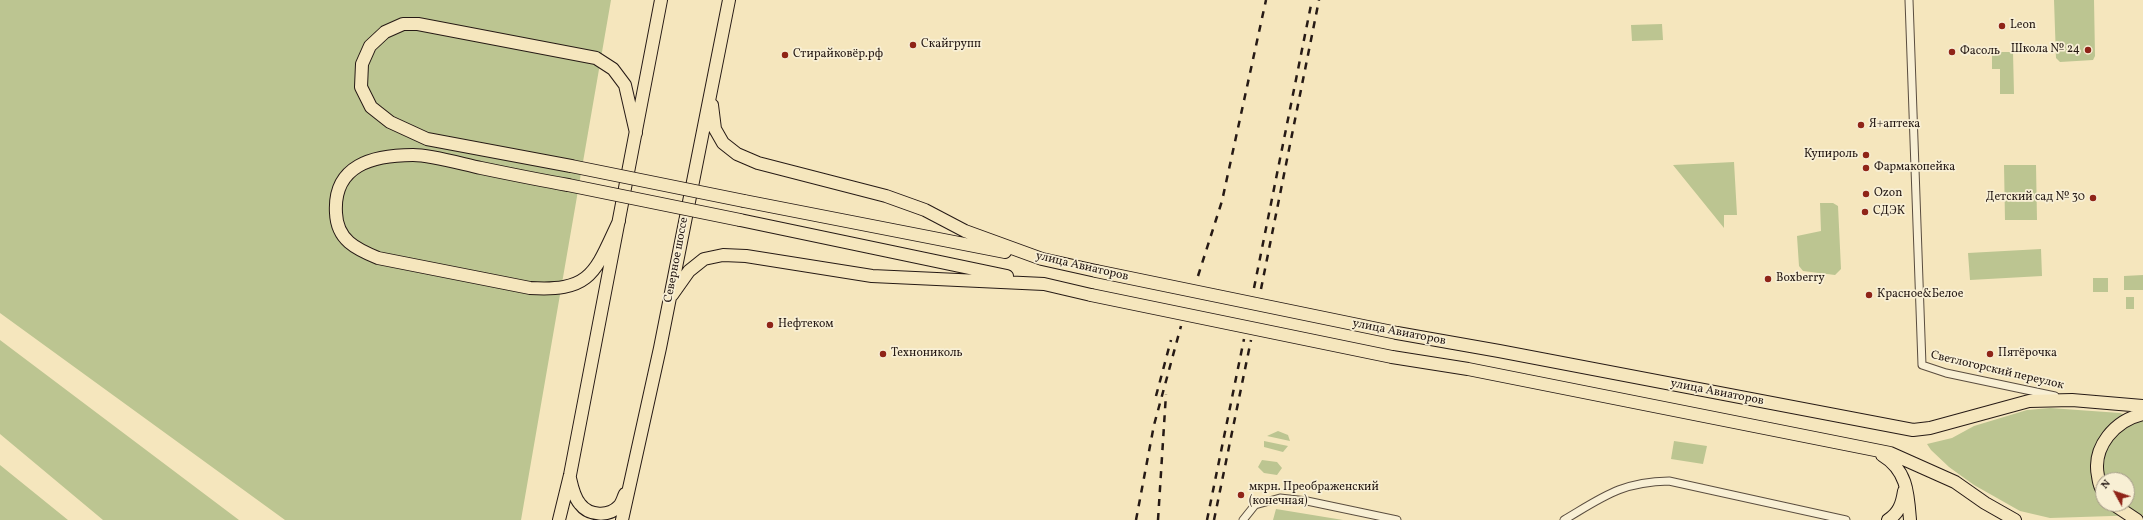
<!DOCTYPE html>
<html>
<head>
<meta charset="utf-8">
<style>
  body { margin:0 }
  #map { position:relative; width:2143px; height:520px; overflow:hidden; background:#f5e6bd; font-family:Vollkorn,serif }
  canvas { display:block }
  .north { position:absolute; left:2095px; top:472px; width:40px; height:40px; box-sizing:border-box; background:#f8efd4; border:1px solid #a49a88; border-radius:50%; rotate:310deg; font-size:11px; font-weight:700; line-height:16px; text-align:center; color:#261a15 }
  .north::after { content:''; display:block; margin:auto; width:14px; height:18px; background:#8f2418; clip-path:polygon(50% 0,100% 100%,50% 72%,0 100%) }
</style>
</head>
<body>
<div id="map">
<canvas width="2143" height="520"></canvas>
<div class="north">N</div>
</div>
<script>
const context = document.querySelector('canvas').getContext('2d');
context.lineJoin = 'round';
function fillPath(path, color) { context.fillStyle = color; context.fill(path, 'evenodd'); }
function trace(path, color, width, dash) { context.strokeStyle = color; context.lineWidth = width; context.lineCap = dash ? 'butt' : 'round'; context.setLineDash(dash || []); context.stroke(path); }
function drawText(font, color, halo, rows, align = 'center') {
  context.font = font + ' Vollkorn,serif'; context.lineWidth = 3.5; context.setLineDash([]); context.textBaseline = 'middle'; context.strokeStyle = halo; context.fillStyle = color; for (const [text, x, y, turn = 0] of rows) {
    context.save(); context.translate(x, y); context.rotate((+turn || 0) * Math.PI / 180); context.textAlign = isNaN(turn) ? turn : align; if (halo) context.strokeText(text, 0, 0); context.fillText(text, 0, 0); context.restore();
  }
}
fillPath(new Path2D(`
  M 0,0 L 611,0 L 521,520 L 285,520 L 0,313 Z
  M 2054,0 L 2094,0 L 2095,56 L 2093,60 L 2060,62 L 2056,58 Z
  M 1662,24 L 1663,40 L 1632,41 L 1631,25 Z
  M 1992,52 L 2013,52 L 2014,94 L 2000,94 L 2000,69 L 1992,69 Z
  M 1734,162 L 1737,215 L 1724,215 L 1724,228 L 1673,165 Z
  M 2004,165 L 2036,165 L 2037,220 L 2005,220 Z
  M 1820,203 L 1833,203 L 1838,206 L 1841,269 L 1835,275 L 1803,271 L 1799,266 L 1797,236 L 1821,231 Z
  M 2041,249 L 2042,276 L 1970,280 L 1968,253 Z
  M 2143,275 L 2143,290 L 2124,290 L 2124,276 Z
  M 2093,278 L 2108,278 L 2108,292 L 2093,292 Z
  M 2126,297 L 2134,297 L 2134,309 L 2126,309 Z
  M 0,340 L 239,520 L 103,520 L 0,434 Z
  M 2050,408 L 2120,413 L 2143,421 L 2143,515 L 2050,518 L 2020,511 L 1974,485 L 1949,467 L 1931,450 L 1927,444 L 1952,438 L 1974,426 L 2027,410 ZM 2103,480 L 2127,480 L 2127,504 L 2103,504 Z
  M 1278,431 L 1288,435 L 1290,441 L 1267,436 Z
  M 1264,441 L 1288,446 L 1283,452 L 1264,447 Z
  M 1674,441 L 1707,446 L 1703,464 L 1671,459 Z
  M 1262,460 L 1277,462 L 1282,468 L 1277,475 L 1264,473 L 1258,467 Z
  M 0,465 L 68,520 L 0,520 Z
  M 1276,509 L 1343,520 L 1273,520 Z`), '#bcc591');
const minor = new Path2D(`
  M 1909,0 L 1922,365 L 1946,373 L 2055,396
  M 1243,520 L 1255,505 L 1280,498 L 1307,501 L 1397,520
  M 1564,520 C 1603,497 1621,482 1669,481 L 1846,520`);
const primary = new Path2D(`
  M 712,105 L 715,129 L 723,143 L 737,154 L 758,163 L 886,196 L 925,210 L 965,231 L 1042,259 L 1096,271
  M 571,166 L 427,139 L 390,122 L 371,107 L 361,87 L 362,64 L 370,46 L 385,32 L 403,24 L 418,24 L 596,58 L 613,69 L 625,85 L 636,133
  M 568,185 C 539,180 510,174 481,168 C 462,164 432,155 413,155 C 373,155 333,165 336,213 C 337,240 356,249 378,258 L 530,288 C 592,292 595,272 619,221
  M 744,201 L 1005,252
  M 740,220 L 1007,276
  M 672,295 L 689,271 L 704,259 L 723,255 L 746,256 L 872,276 L 1044,284 L 1091,295
  M 1397,333 L 1499,351 L 1913,430 L 1930,428 L 2029,401 L 2072,400 L 2143,406
  M 1392,357 L 1468,369 L 1890,453 L 1955,482 L 1985,503 L 2015,520
  M 1882,455 C 1907,470 1908,493 1910,520
  M 570,478 C 572,487 574,497 580,504 C 589,516 609,517 619,506 C 622,503 623,498 625,494
  M 2103,491 C 2099,486 2099,482 2098,476 C 2092,447 2115,420 2143,414
  M 2113,504 L 2137,520
  M 559,520 L 570,475 L 661,0
  M 622,520 L 660,348 L 729,0
  M 1888,520 C 1899,513 1902,504 1904,491`);
trace(minor, '#5a4d3f', 9);
trace(primary, '#261a15', 14);
trace(minor, '#f8efd4', 7);
trace(primary, '#f5e6bd', 12);
trace(new Path2D(`
  M 1198,276 L 1222,201 L 1266,0
  M 1254,288 L 1312,0
  M 1261,289 L 1319,0
  M 1156,396 L 1171,340
  M 1136,520 L 1154,425 L 1181,326
  M 1158,520 L 1166,394
  M 1207,520 L 1244,339
  M 1214,520 L 1251,340`), '#261a15', 2.5, [7, 7]);
const primaryBridge = new Path2D(`
  M 571,166 L 744,201
  M 568,185 L 740,220
  M 1096,271 L 1397,333
  M 1091,295 L 1392,357`);
trace(primaryBridge, '#261a15', 14, []);
trace(primaryBridge, '#f5e6bd', 12);
for (const [x, y, r, color] of [
  [2002,26,4,"#8f2418"],
  [913,45,4,"#8f2418"],
  [2088,50,4,"#8f2418"],
  [1952,52,4,"#8f2418"],
  [785,55,4,"#8f2418"],
  [1861,125,4,"#8f2418"],
  [1866,155,4,"#8f2418"],
  [1866,168,4,"#8f2418"],
  [1866,194,4,"#8f2418"],
  [2093,198,4,"#8f2418"],
  [1865,212,4,"#8f2418"],
  [1768,279,4,"#8f2418"],
  [1869,295,4,"#8f2418"],
  [770,325,4,"#8f2418"],
  [883,354,4,"#8f2418"],
  [1990,354,4,"#8f2418"],
  [1241,495,4,"#8f2418"]
]) { const dot = new Path2D(); dot.arc(x, y, r, 0, 2 * Math.PI); context.fillStyle = color; context.fill(dot); trace(dot, '#f8efd4', 1.5); }
drawText('12px', '#261a15', '#f8efd4', [
  ["Leon",2010,26],
  ["Скайгрупп",921,45],
  ["Школа № 24",2080,50,"right"],
  ["Фасоль",1960,52],
  ["Стирайковёр.рф",793,55],
  ["Я+аптека",1869,125],
  ["Купироль",1858,155,"right"],
  ["Фармакопейка",1874,168],
  ["Ozon",1874,194],
  ["Детский сад № 30",2085,198,"right"],
  ["СДЭК",1873,212],
  ["Boxberry",1776,279],
  ["Красное&Белое",1877,295],
  ["Нефтеком",778,325],
  ["Технониколь",891,354],
  ["Пятёрочка",1998,354],
  ["мкрн. Преображенский",1249,488],
  ["(конечная)",1249,502]
], 'left');
drawText('12px', '#261a15', '#f8efd4', [
  ["Северное шоссе",677,260,-79],
  ["улица Авиаторов",1082,267,13],
  ["улица Авиаторов",1399,333,11],
  ["Светлогорский переулок",1997,371,13],
  ["улица Авиаторов",1717,393,11]
]);
</script>
</body>
</html>
